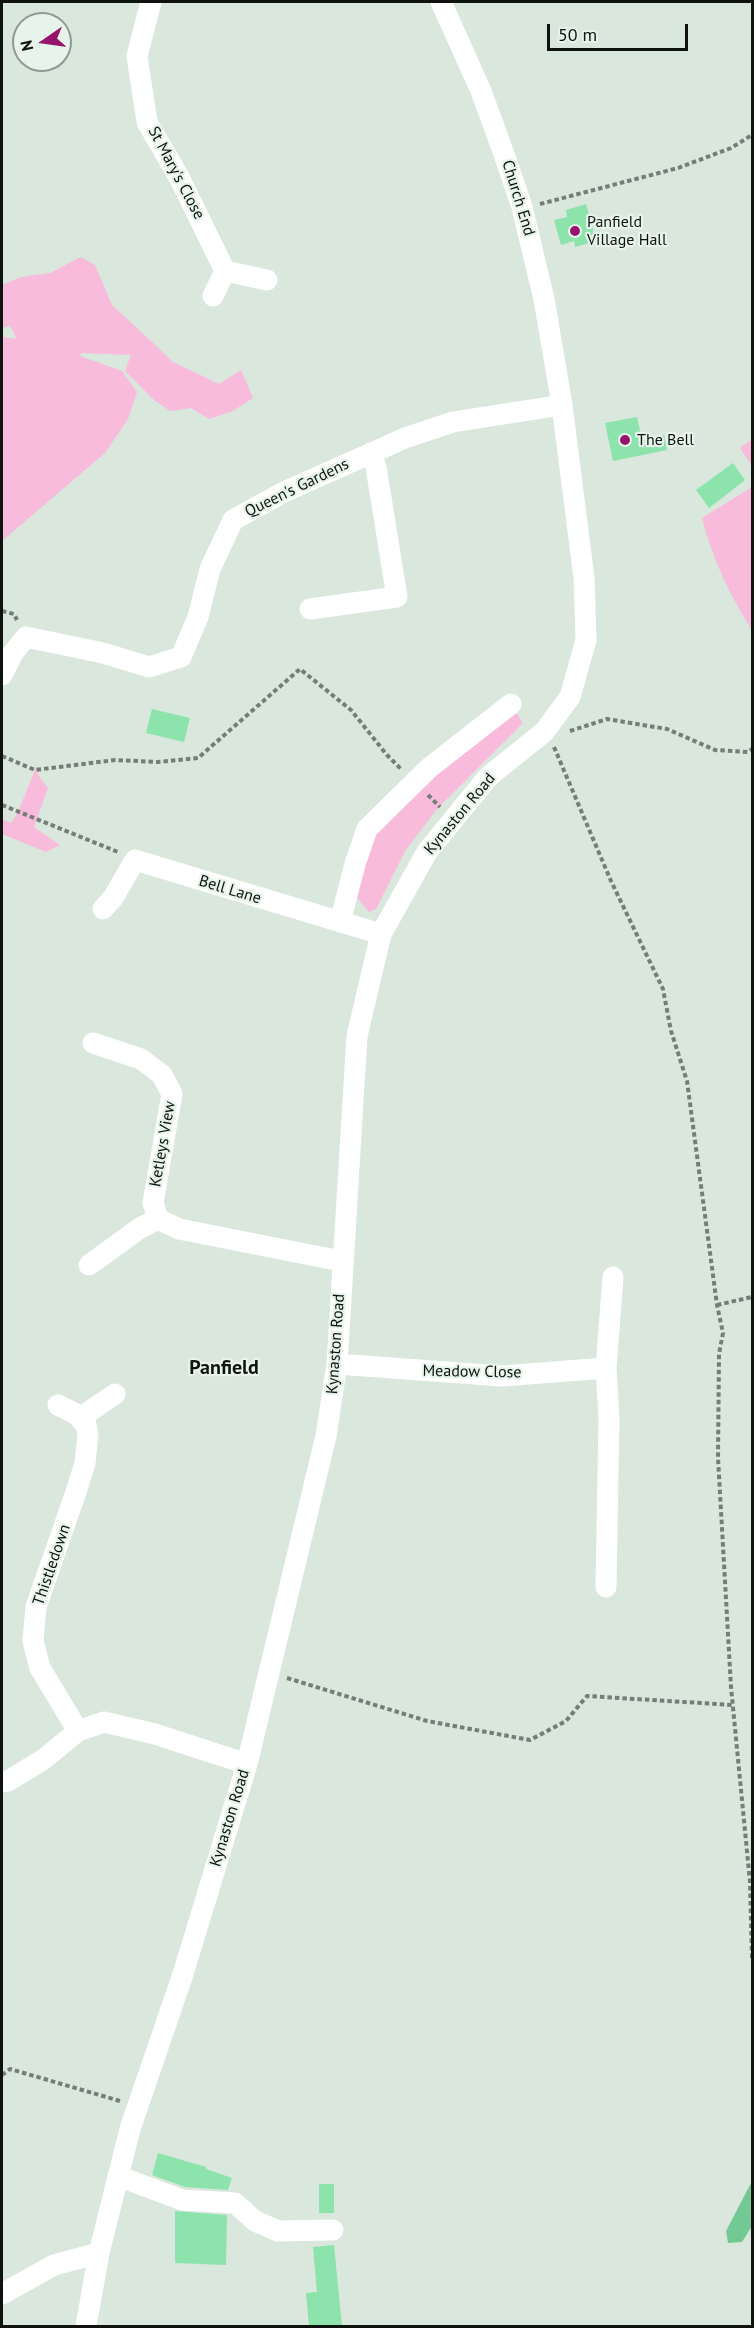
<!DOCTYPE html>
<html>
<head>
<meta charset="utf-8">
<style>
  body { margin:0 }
  #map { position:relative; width:754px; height:2328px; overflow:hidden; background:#d9e7dd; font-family:"PT Sans",sans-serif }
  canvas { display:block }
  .frame { position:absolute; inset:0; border:3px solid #0e1310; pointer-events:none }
  .north { position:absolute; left:12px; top:12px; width:60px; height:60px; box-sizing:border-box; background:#e7f4eb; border:2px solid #909a93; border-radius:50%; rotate:257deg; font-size:16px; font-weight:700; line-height:24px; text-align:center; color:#0e1310 }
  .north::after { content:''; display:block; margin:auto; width:21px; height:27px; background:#96146c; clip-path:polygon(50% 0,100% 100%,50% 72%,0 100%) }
  .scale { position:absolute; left:547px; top:24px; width:141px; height:27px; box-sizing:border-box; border:3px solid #0e1310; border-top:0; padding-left:8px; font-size:18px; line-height:21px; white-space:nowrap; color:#0e1310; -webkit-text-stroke:4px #e7f4eb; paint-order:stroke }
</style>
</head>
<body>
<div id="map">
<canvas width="754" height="2328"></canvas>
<div class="frame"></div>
<div class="north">N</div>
<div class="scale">50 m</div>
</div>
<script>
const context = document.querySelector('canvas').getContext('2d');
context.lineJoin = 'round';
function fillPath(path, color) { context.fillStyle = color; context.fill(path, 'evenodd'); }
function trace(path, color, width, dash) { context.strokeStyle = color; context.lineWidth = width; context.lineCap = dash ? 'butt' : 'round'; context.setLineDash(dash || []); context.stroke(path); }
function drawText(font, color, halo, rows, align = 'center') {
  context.font = font + ' "PT Sans",sans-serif'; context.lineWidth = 4.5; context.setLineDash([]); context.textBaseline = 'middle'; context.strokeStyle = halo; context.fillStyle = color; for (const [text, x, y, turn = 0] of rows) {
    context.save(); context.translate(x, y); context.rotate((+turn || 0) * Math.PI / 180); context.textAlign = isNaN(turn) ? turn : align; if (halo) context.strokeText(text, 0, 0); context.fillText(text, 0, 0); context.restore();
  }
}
fillPath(new Path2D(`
  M 81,257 L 95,265 L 112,305 L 153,343 L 173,362 L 219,384 L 241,370 L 253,398 L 233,411 L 209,419 L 191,408 L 170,411 L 154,400 L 125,371 L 131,355 L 81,353 L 80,356 L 122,371 L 137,392 L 128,419 L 105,453 L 2,541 L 2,337 L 17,339 L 10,326 L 2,328 L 2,285 L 21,277 L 50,273 Z
  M 752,439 L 752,466 L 740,448 Z
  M 752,487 L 752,630 C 730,596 712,558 702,518 Z
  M 512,707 L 523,723 L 437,809 L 405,851 L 376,909 L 369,912 L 357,898 L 370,831 Z
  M 37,765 L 38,775 L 48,788 L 34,827 L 60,845 L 46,852 L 2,834 L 2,819 L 11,823 L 18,812 Z`), '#f8bbdb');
fillPath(new Path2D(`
  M 751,2183 L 752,2226 L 742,2242 L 728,2243 L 726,2231 Z`), '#73c993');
fillPath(new Path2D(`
  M 586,204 L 596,241 L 575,247 L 574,241 L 561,245 L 554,220 L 567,217 L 566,210 Z
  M 637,417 L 642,440 L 664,435 L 667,450 L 613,461 L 605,423 Z
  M 733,463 L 745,480 L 709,508 L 696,490 Z
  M 152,709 L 190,718 L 184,742 L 146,733 Z
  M 158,2153 L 206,2167 L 206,2169 L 232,2178 L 228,2190 L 185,2187 L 152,2175 Z
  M 319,2184 L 334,2184 L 334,2213 L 319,2213 Z
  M 175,2211 L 227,2215 L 226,2265 L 175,2263 Z
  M 334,2245 L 342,2326 L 309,2326 L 306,2293 L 317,2292 L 313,2247 Z`), '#8ce3ac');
trace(new Path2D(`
  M 540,204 L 678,168 L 731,148 L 752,135
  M 2,611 L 14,614 L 17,620
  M 570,731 L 607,719 L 667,729 L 715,750 L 748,752 L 752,749
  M 554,747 L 611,881 L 663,989 L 671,1031 L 687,1081 L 717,1305 L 723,1333 L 719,1354 L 718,1458 L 731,1687 L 750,1882 L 752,1959
  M 2,756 L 35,770 L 115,760 L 158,762 L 198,758 L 300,669 L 351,710 L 387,755 L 401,769
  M 428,795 L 440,807
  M 2,805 L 118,852
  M 717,1305 L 752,1297
  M 287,1678 L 427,1721 L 530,1740 L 566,1721 L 587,1696 L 733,1705
  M 2,2075 L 10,2069 L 120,2101`), '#747e77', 4, [4.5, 3]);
trace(new Path2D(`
  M 151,2 L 137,56 L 147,122 L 180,179 L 225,271
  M 213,296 L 225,271 L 267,280
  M 310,609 L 397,597 L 376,467 L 371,453
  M 2,675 L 13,653 L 26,637 L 103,653 L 149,667 L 181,657 L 198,617 L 210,569 L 233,520 L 284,492 L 405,438 L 453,422 L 562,405
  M 103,909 L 113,898 L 135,860 L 381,934
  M 340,922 L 355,864 L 367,829 L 429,768 L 511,704
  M 158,1219 L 179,1229 L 341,1261
  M 89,1265 L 140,1228 L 158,1219 L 153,1203 L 172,1094 L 162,1075 L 141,1059 L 93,1043
  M 337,1364 L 502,1376 L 606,1368 L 613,1277
  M 80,1418 L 115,1394
  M 606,1587 L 609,1417 L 606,1368
  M 78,1731 L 104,1722 L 155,1734 L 247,1764
  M 2,1782 L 8,1781 L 44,1759 L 78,1731 L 40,1668 L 33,1641 L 36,1607 L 76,1492 L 85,1463 L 88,1434 L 86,1425 L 76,1414 L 58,1405
  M 118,2176 L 182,2200 L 235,2203 L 255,2221 L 278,2231 L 333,2230
  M 2,2294 L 54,2265 L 99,2253
  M 86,2326 L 99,2253 L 130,2129 L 183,1974 L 247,1764 L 326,1436 L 337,1364 L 357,1036 L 381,934 L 427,852 L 488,777 L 544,732 L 570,697 L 586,640 L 584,578 L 562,405 L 544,299 L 522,207 L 504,154 L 481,91 L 441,2`), '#fff', 21);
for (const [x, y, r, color] of [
  [575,231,6,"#96146c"],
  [625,440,6,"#96146c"]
]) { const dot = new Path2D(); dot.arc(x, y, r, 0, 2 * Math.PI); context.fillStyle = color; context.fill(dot); trace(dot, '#e7f4eb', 2); }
drawText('16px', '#0e1310', '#e7f4eb', [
  ["St Mary's Close",176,173,62],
  ["Church End",518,198,73],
  ["Queen's Gardens",297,488,-26],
  ["Kynaston Road",460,814,-50],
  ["Bell Lane",230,890,17],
  ["Ketleys View",163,1144,-80],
  ["Kynaston Road",336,1344,-86],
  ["Meadow Close",472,1372,1],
  ["Thistledown",52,1565,-71],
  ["Kynaston Road",230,1818,-73]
]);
drawText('16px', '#0e1310', '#e7f4eb', [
  ["Panfield",587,222],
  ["Village Hall",587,240],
  ["The Bell",637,440]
], 'left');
drawText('bold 20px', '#0e1310', '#e7f4eb', [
  ["Panfield",224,1368]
]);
</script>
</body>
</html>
